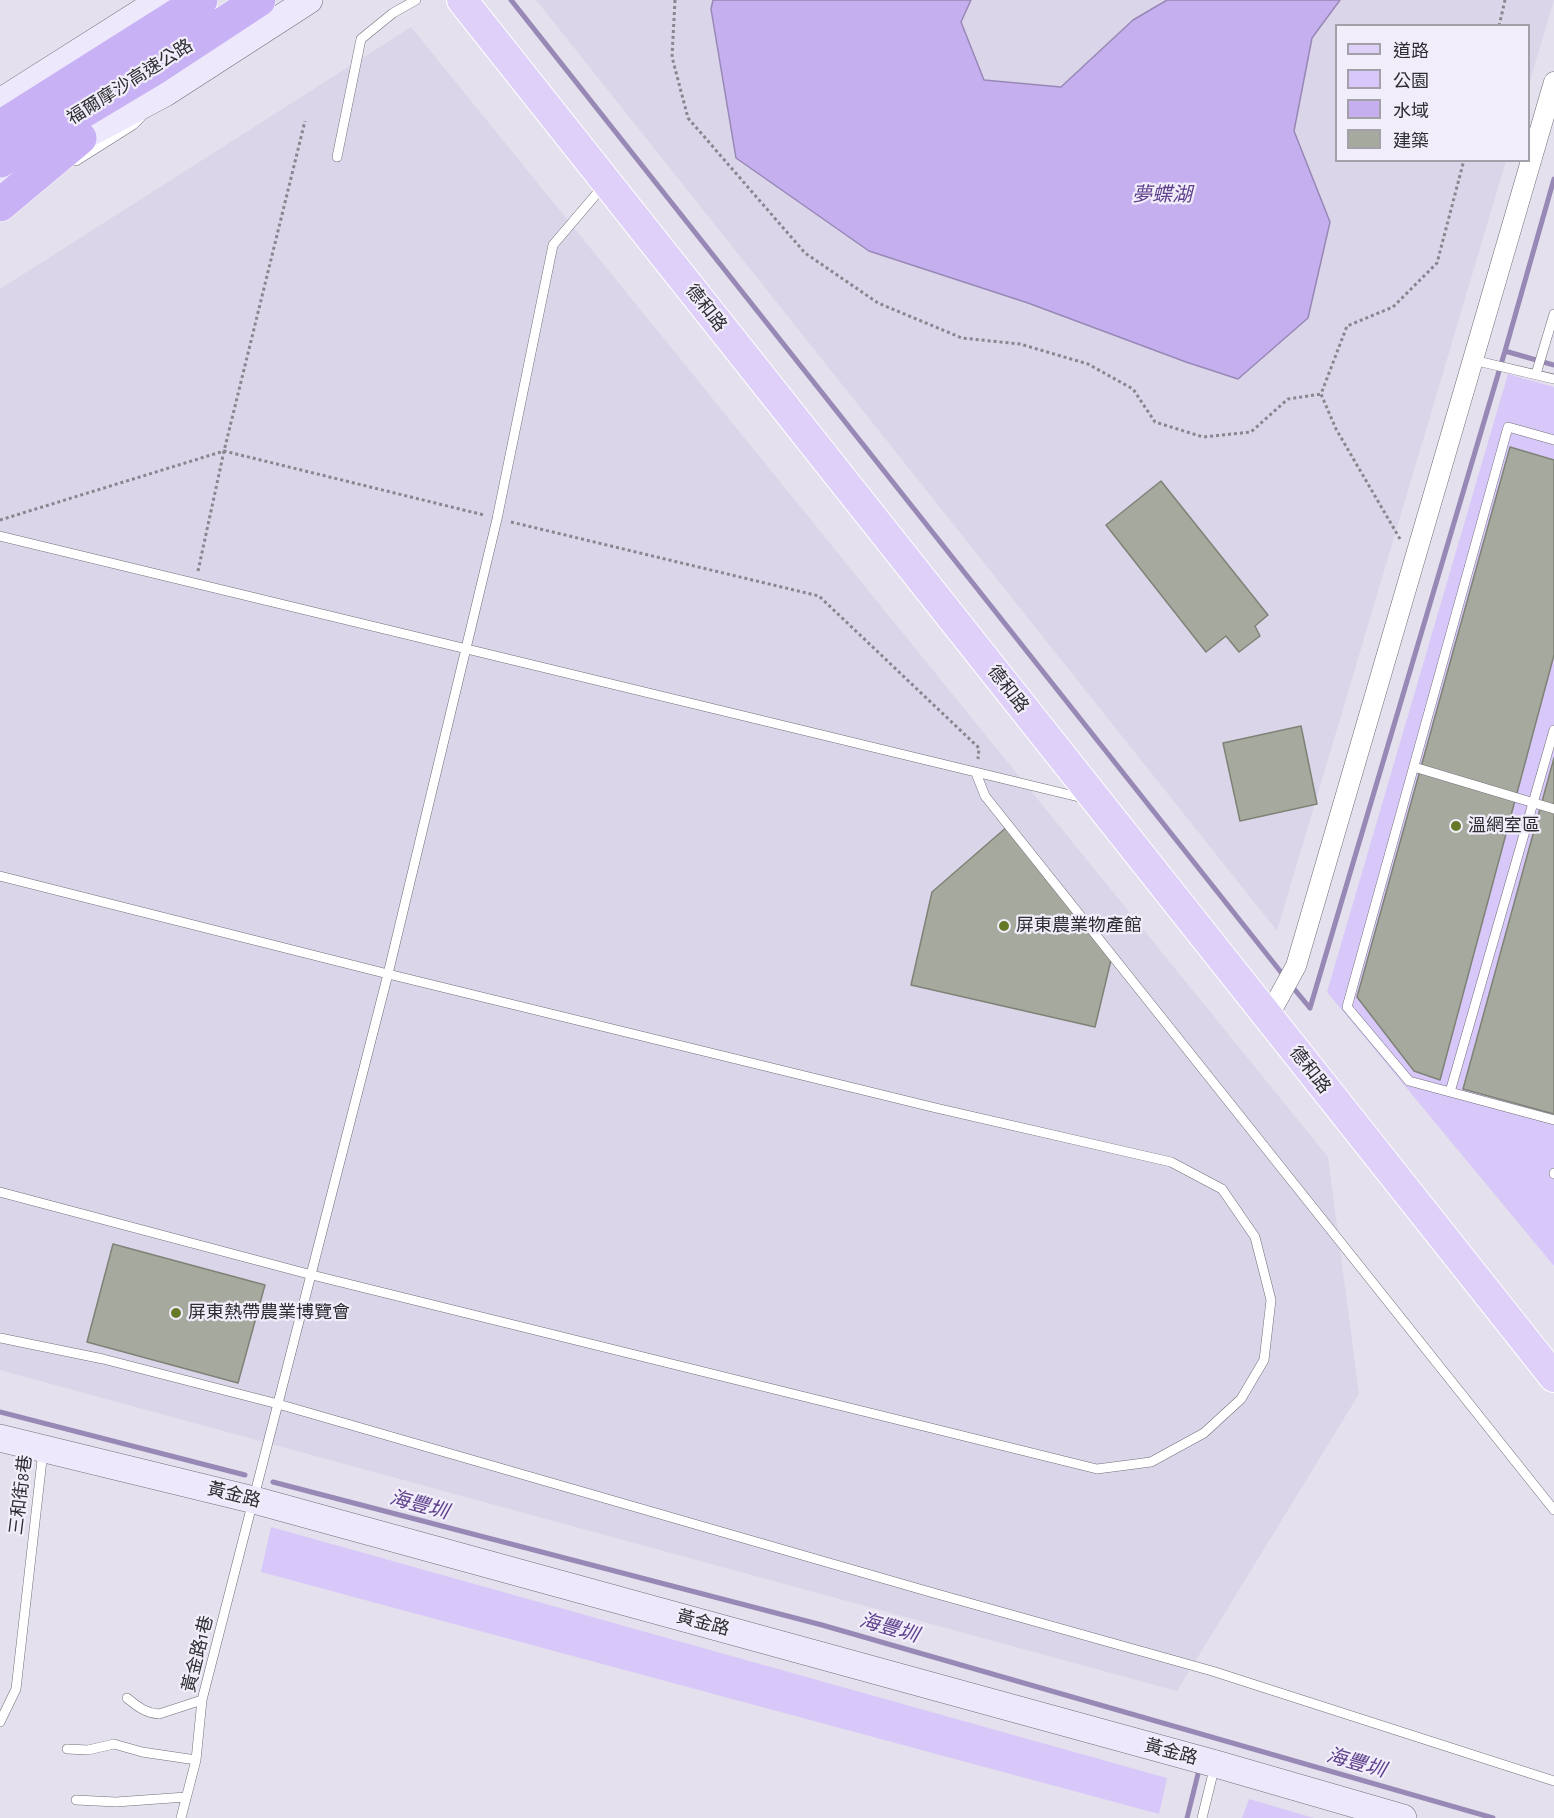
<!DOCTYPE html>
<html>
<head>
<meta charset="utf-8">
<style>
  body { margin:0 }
  #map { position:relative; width:1554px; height:1818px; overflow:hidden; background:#e4e0ed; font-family:"Alegreya Sans","Noto Sans TC",sans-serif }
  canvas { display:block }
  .legend { position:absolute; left:1335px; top:24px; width:195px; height:138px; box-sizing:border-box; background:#f1edfa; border:2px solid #a3a0aa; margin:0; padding:8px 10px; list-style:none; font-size:18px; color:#2e2d32 }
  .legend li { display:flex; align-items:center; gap:12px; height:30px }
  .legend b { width:30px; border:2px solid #a3a0aa }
</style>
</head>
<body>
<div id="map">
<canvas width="1554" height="1818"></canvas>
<ul class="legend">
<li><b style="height:8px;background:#ded0f8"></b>道路</li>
<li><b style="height:16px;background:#d8c8f9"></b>公園</li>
<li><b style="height:16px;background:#c5afef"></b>水域</li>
<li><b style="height:16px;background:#a6aa9e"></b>建築</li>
</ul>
</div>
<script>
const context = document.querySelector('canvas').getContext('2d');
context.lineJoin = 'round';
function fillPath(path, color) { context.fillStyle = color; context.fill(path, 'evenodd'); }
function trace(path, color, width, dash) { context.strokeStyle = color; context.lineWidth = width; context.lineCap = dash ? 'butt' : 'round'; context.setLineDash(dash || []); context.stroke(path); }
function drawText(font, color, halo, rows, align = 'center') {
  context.font = font + ' "Alegreya Sans","Noto Sans TC",sans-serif'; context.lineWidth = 4.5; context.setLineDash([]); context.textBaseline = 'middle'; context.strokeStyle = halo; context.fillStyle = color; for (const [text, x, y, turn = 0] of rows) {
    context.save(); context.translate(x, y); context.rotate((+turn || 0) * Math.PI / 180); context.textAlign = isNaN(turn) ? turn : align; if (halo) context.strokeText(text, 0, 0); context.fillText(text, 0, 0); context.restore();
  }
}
fillPath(new Path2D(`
  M 536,0 L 1554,0 L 1529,84 L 1528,26 L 1336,26 L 1336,160 L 1506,161 L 1277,931 Z
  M 411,27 L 1328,1157 L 1359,1394 L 1177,1691 L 0,1370 L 0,289 Z`), '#dbd5e9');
fillPath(new Path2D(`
  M 1508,374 L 1554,387 L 1554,1266 L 1327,992 Z
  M 271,1527 L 1167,1778 L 1159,1814 L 261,1572 Z
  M 1249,1799 L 1314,1818 L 1242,1818 Z`), '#d8c8f9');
const water = new Path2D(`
  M 713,0 L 971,0 L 961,22 L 984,80 L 1061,87 L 1133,20 L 1167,0 L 1340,0 L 1312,38 L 1294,131 L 1330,222 L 1308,318 L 1238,379 L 1186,362 L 1028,303 L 869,251 L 736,158 L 711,9 Z`);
fillPath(water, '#c5afef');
trace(water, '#9888b6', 1.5);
trace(new Path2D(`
  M 511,0 L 1284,976
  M 1505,351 L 1554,365
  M 1290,984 L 1310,1008
  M 1310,1008 L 1505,351 L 1554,179
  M 0,1412 L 245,1475
  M 273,1482 L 822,1625 L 1493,1818
  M 1187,1818 L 1200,1766`), '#9888b6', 5);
const building = new Path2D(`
  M 1510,447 L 1554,460 L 1554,655 L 1440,1080 L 1414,1071 L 1357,997 Z
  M 1161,481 L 1268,615 L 1255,626 L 1260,636 L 1239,652 L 1226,636 L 1206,652 L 1106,525 Z
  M 1301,726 L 1317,804 L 1240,821 L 1223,743 Z
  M 1554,758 L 1554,1114 L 1463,1089 Z
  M 1008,826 L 1111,960 L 1095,1027 L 911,985 L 932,892 Z
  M 113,1244 L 265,1285 L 238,1383 L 87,1342 Z`);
fillPath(building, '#a6aa9e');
trace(building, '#7f8277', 1.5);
const lane = new Path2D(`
  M 337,157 L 361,39 L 393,13 L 416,0
  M 76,161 L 133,125 L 141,117
  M 1473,360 L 1554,379
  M 1536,374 L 1554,314
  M 1554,440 L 1508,427 L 1347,1007 L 1409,1081 L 1554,1120
  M 0,536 L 1087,799
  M 1414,767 L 1554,809
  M 976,773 L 985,796 L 1554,1510
  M 0,876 L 388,974 L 936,1108 L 1171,1162 L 1222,1189 L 1255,1237 L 1271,1300 L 1264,1360 L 1241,1399 L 1204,1433 L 1151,1462 L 1097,1469 L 312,1275 L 0,1192
  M 1450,1092 L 1554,730
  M 1554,1173 L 1554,1174
  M 0,1338 L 103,1359 L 278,1404 L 930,1592 L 1212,1671 L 1554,1781
  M 127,1698 C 137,1706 145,1713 159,1714 L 202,1700
  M 0,1722 L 16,1689 L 43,1451
  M 67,1749 L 88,1750 L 114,1744 L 142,1752 L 196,1760
  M 76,1800 L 116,1802 L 186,1797
  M 181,1818 L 196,1760 L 202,1700 L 388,974 L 497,519 L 553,245 L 604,185
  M 1202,1818 L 1215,1765`);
const street = new Path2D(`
  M 1268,1017 L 1296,966 L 1554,82`);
const secondary = new Path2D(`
  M 0,102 L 161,0
  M 0,183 L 80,138 L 165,93 L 309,0
  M 0,1438 L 254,1500 L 1216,1764 L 1403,1818`);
const primary = new Path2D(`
  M 462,0 L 1554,1377`);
const highway = new Path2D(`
  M 0,127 L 201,0
  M 0,161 L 157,67 L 259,0
  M 0,205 L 80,138`);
trace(lane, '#726e79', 10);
trace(street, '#726e79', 21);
trace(secondary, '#726e79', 28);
trace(primary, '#fff', 32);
trace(highway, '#fff', 34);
trace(new Path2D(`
  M 675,0 L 672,57 L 688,118 L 805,253 L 878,303 L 962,338 L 1020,344 L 1088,364 L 1133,389 L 1155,422 L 1203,437 L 1251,432 L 1288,399 L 1321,394
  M 1499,26 L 1505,0
  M 0,520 L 224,451 L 484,515
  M 511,522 L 819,596 L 979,748 L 978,759
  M 1400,539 L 1336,429 L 1321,394 L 1347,326 L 1393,307 L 1437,263 L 1464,160
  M 198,571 L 224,451 L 305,121`), '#88868e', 3, [3, 3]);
trace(lane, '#fff', 9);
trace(street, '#fff', 20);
trace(secondary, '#eee8fc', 27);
trace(primary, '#ded0f8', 30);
trace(highway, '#c8b1f4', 33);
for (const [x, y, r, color] of [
  [1456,826,6,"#667928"],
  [1004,926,6,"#667928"],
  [176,1313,6,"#667928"]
]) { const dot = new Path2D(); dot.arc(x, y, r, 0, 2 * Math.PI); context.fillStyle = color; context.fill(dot); trace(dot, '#f1edfa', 2); }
drawText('18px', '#2e2d32', '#f1edfa', [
  ["福爾摩沙高速公路",130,82,-32],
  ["德和路",706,308,52],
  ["德和路",1008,689,52],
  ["德和路",1310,1070,52],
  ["三和街8巷",21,1495,-83],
  ["黃金路",234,1495,14],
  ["黃金路",703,1623,15],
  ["黃金路1巷",198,1654,-76],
  ["黃金路",1171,1752,15]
]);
drawText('18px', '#2e2d32', '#f1edfa', [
  ["溫網室區",1468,826],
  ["屏東農業物產館",1016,926],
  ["屏東熱帶農業博覽會",188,1313]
], 'left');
drawText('italic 20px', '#5f418c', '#f1edfa', [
  ["夢蝶湖",1162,195],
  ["海豐圳",419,1505,15],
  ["海豐圳",889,1628,16],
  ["海豐圳",1356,1763,16]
]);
</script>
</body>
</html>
